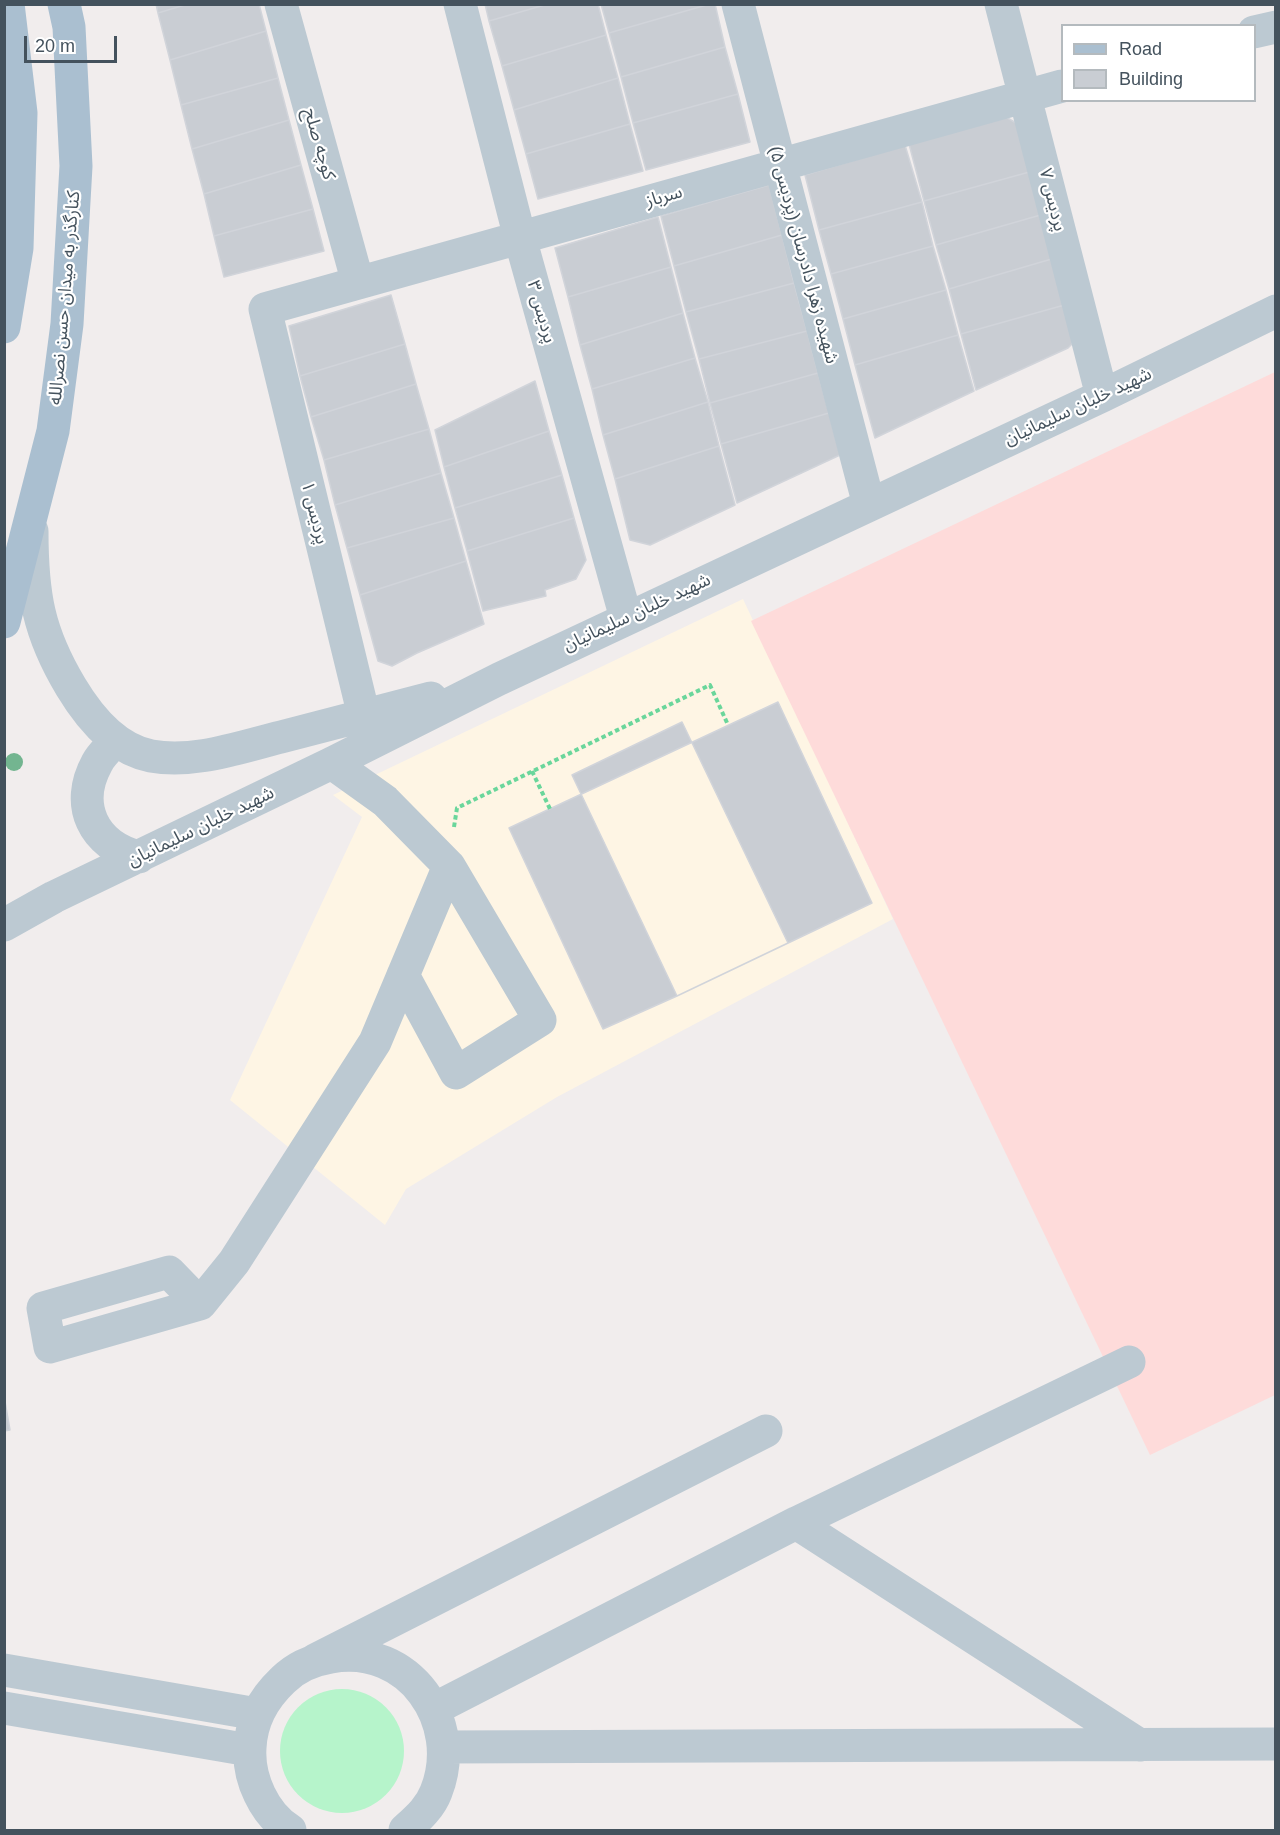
<!DOCTYPE html>
<html>
<head>
<meta charset="utf-8">
<style>
  body { margin:0 }
  #map { position:relative; width:1280px; height:1835px; overflow:hidden; background:#f1eded; font-family:Arial,sans-serif }
  canvas { display:block }
  .frame { position:absolute; inset:0; border:6px solid #44525d; pointer-events:none }
  .legend { position:absolute; left:1061px; top:24px; width:195px; height:78px; box-sizing:border-box; background:#fff; border:2px solid #b4babe; margin:0; padding:8px 10px; list-style:none; font-size:18px; color:#44525d }
  .legend li { display:flex; align-items:center; gap:12px; height:30px }
  .legend b { width:30px; border:2px solid #b4babe }
  .scale { position:absolute; left:24px; top:36px; width:93px; height:27px; box-sizing:border-box; border:3px solid #44525d; border-top:0; padding-left:8px; font-size:18px; line-height:21px; white-space:nowrap; color:#44525d; -webkit-text-stroke:4px #fff; paint-order:stroke }
</style>
</head>
<body>
<div id="map">
<canvas width="1280" height="1835"></canvas>
<div class="frame"></div>
<ul class="legend">
<li><b style="height:8px;background:#aabfd0"></b>Road</li>
<li><b style="height:16px;background:#c9cdd3"></b>Building</li>
</ul>
<div class="scale">20 m</div>
</div>
<script>
const context = document.querySelector('canvas').getContext('2d');
context.lineJoin = 'round';
function fillPath(path, color) { context.fillStyle = color; context.fill(path, 'evenodd'); }
function trace(path, color, width, dash) { context.strokeStyle = color; context.lineWidth = width; context.lineCap = dash ? 'butt' : 'round'; context.setLineDash(dash || []); context.stroke(path); }
function drawText(font, color, halo, rows, align = 'center') {
  context.font = font + ' Arial,"Noto Sans Arabic",sans-serif'; context.lineWidth = 4.5; context.setLineDash([]); context.textBaseline = 'middle'; context.strokeStyle = halo; context.fillStyle = color; for (const [text, x, y, turn = 0] of rows) {
    context.save(); context.translate(x, y); context.rotate((+turn || 0) * Math.PI / 180); context.textAlign = isNaN(turn) ? turn : align; if (halo) context.strokeText(text, 0, 0); context.fillText(text, 0, 0); context.restore();
  }
}
fillPath(new Path2D(`
  M 743,599 L 893,919 L 557,1097 L 406,1189 L 385,1225 L 230,1100 L 362,817 L 333,795 Z`), '#fef5e4');
fillPath(new Path2D(`
  M 1275,372 L 1275,1395 L 1150,1455 L 751,621 Z`), '#fedbda');
fillPath(new Path2D(`
  M280 1751a62 62 0 1 1 124 0a62 62 0 1 1-124 0Z`), '#b6f4cb');
const building = new Path2D(`
  M 156,4 L 188,4 L 158,13 Z
  M 188,4 L 259,4 L 266,31 L 170,60 L 158,13 Z
  M 485,4 L 548,4 L 489,21 Z
  M 548,4 L 598,4 L 606,35 L 502,66 L 489,21 Z
  M 601,4 L 710,4 L 609,33 Z
  M 710,4 L 715,4 L 725,47 L 621,77 L 609,33 Z
  M 266,31 L 278,78 L 181,105 L 170,60 Z
  M 606,35 L 618,78 L 514,110 L 502,66 Z
  M 725,47 L 738,94 L 633,123 L 621,77 Z
  M 278,78 L 289,120 L 192,149 L 181,105 Z
  M 618,78 L 630,124 L 526,154 L 514,110 Z
  M 738,94 L 750,142 L 646,170 L 633,123 Z
  M 1006,117 L 1016,123 L 1033,171 L 924,201 L 909,144 Z
  M 289,120 L 301,165 L 204,194 L 192,149 Z
  M 630,124 L 643,171 L 538,199 L 526,154 Z
  M 905,145 L 922,202 L 819,230 L 805,175 Z
  M 301,165 L 313,209 L 214,236 L 204,194 Z
  M 1033,171 L 1044,214 L 936,245 L 924,201 Z
  M 769,185 L 782,235 L 674,266 L 661,216 Z
  M 922,202 L 933,246 L 831,274 L 819,230 Z
  M 313,209 L 324,251 L 224,277 L 214,236 Z
  M 1044,214 L 1055,258 L 949,289 L 936,245 Z
  M 658,217 L 671,267 L 568,297 L 555,248 Z
  M 782,235 L 794,283 L 686,312 L 674,266 Z
  M 933,246 L 946,290 L 843,319 L 831,274 Z
  M 1055,258 L 1068,304 L 961,334 L 949,289 Z
  M 671,267 L 683,313 L 580,345 L 568,297 Z
  M 794,283 L 807,331 L 699,359 L 686,312 Z
  M 946,290 L 958,335 L 855,365 L 843,319 Z
  M 391,295 L 405,344 L 300,376 L 289,326 Z
  M 1068,304 L 1072,344 L 1068,348 L 976,390 L 961,334 Z
  M 683,313 L 695,358 L 592,389 L 580,345 Z
  M 807,331 L 818,373 L 710,403 L 699,359 Z
  M 958,335 L 974,391 L 875,438 L 855,365 Z
  M 405,344 L 416,384 L 311,417 L 300,376 Z
  M 695,358 L 708,402 L 603,435 L 592,389 Z
  M 818,373 L 829,413 L 721,444 L 710,403 Z
  M 535,381 L 549,431 L 444,467 L 435,430 Z
  M 416,384 L 429,429 L 324,460 L 311,417 Z
  M 708,402 L 719,446 L 615,479 L 603,435 Z
  M 829,413 L 840,455 L 737,503 L 721,444 Z
  M 429,429 L 441,473 L 335,505 L 324,460 Z
  M 549,431 L 562,475 L 455,508 L 444,467 Z
  M 719,446 L 735,505 L 650,545 L 630,540 L 615,479 Z
  M 441,473 L 454,518 L 347,548 L 335,505 Z
  M 562,475 L 574,518 L 467,551 L 455,508 Z
  M 454,518 L 466,561 L 360,595 L 347,548 Z
  M 574,518 L 586,560 L 576,579 L 545,590 L 546,596 L 483,611 L 467,551 Z
  M 466,561 L 484,624 L 417,653 L 392,666 L 378,661 L 360,595 Z
  M 778,702 L 872,903 L 677,996 L 603,1029 L 509,828 Z
  M 682,722 L 788,943 L 677,996 L 572,775 Z
  M 4,1396 L 10,1430 L 4,1431 Z`);
fillPath(building, '#c9cdd3');
trace(building, '#d1d4da', 1.5);
trace(new Path2D(`
  M 532,771 L 550,809
  M 454,827 L 457,808 L 710,685 L 728,725`), '#6ad69b', 4, [4.5, 3]);
trace(new Path2D(`
  M 281,4 L 358,283
  M 460,4 L 520,238 L 626,618
  M 738,4 L 869,505
  M 1001,4 L 1102,396
  M 1254,32 L 1276,27
  M 32,531 C 32,594 38,632 71,687 C 89,717 115,749 151,756 C 194,764 240,747 281,737 C 331,724 381,711 431,698
  M 364,716 L 265,309 L 1062,86
  M 115,741 C 109,748 101,755 97,763 C 74,805 93,845 139,857
  M 4,925 L 54,897 L 332,763 L 499,679 L 1102,396 L 1276,311
  M 403,975 L 456,1073 L 540,1020 L 449,866
  M 200,1304 L 169,1272 L 43,1308 L 50,1347 L 200,1304 L 234,1262 L 375,1042 L 449,866 L 385,801 L 332,763
  M 796,1523 L 1140,1745
  M 315,1660 L 766,1431
  M 4,1670 L 257,1714
  M 4,1708 L 249,1750
  M 434,1709 L 796,1523 L 1129,1362
  M 444,1747 L 1276,1744
  M 290,1830 C 264,1814 248,1778 250,1748 C 251,1721 264,1698 283,1680 C 296,1667 313,1660 331,1657 C 409,1643 464,1722 436,1792 C 430,1808 417,1819 405,1830`), '#bcc9d2', 33);
trace(new Path2D(`
  M 4,327 L 17,248 L 21,113 L 8,4
  M 4,622 L 53,431 L 67,324 L 76,166 L 69,27 L 64,4`), '#aabfd0', 33);
context.fillStyle = '#73b590';
for (const [x, y] of [
  [14,762]
]) { context.beginPath(); context.arc(x, y, 9, 0, 2 * Math.PI); context.fill(); }
drawText('18px', '#44525d', '#fff', [
  ["کوچه صلح",319,144,74],
  ["سرباز",664,197,-16],
  ["پردیس ۷",1052,200,76],
  ["شهیده زهرا دادرسان (پردیس ۵)",803,255,75],
  ["کنارگذر به میدان حسن نصرالله",65,298,-85],
  ["پردیس ۳",541,312,74],
  ["شهید خلبان سلیمانیان",1078,407,-25],
  ["پردیس ۱",314,513,76],
  ["شهید خلبان سلیمانیان",637,613,-25],
  ["شهید خلبان سلیمانیان",201,827,-26]
]);
</script>
</body>
</html>
